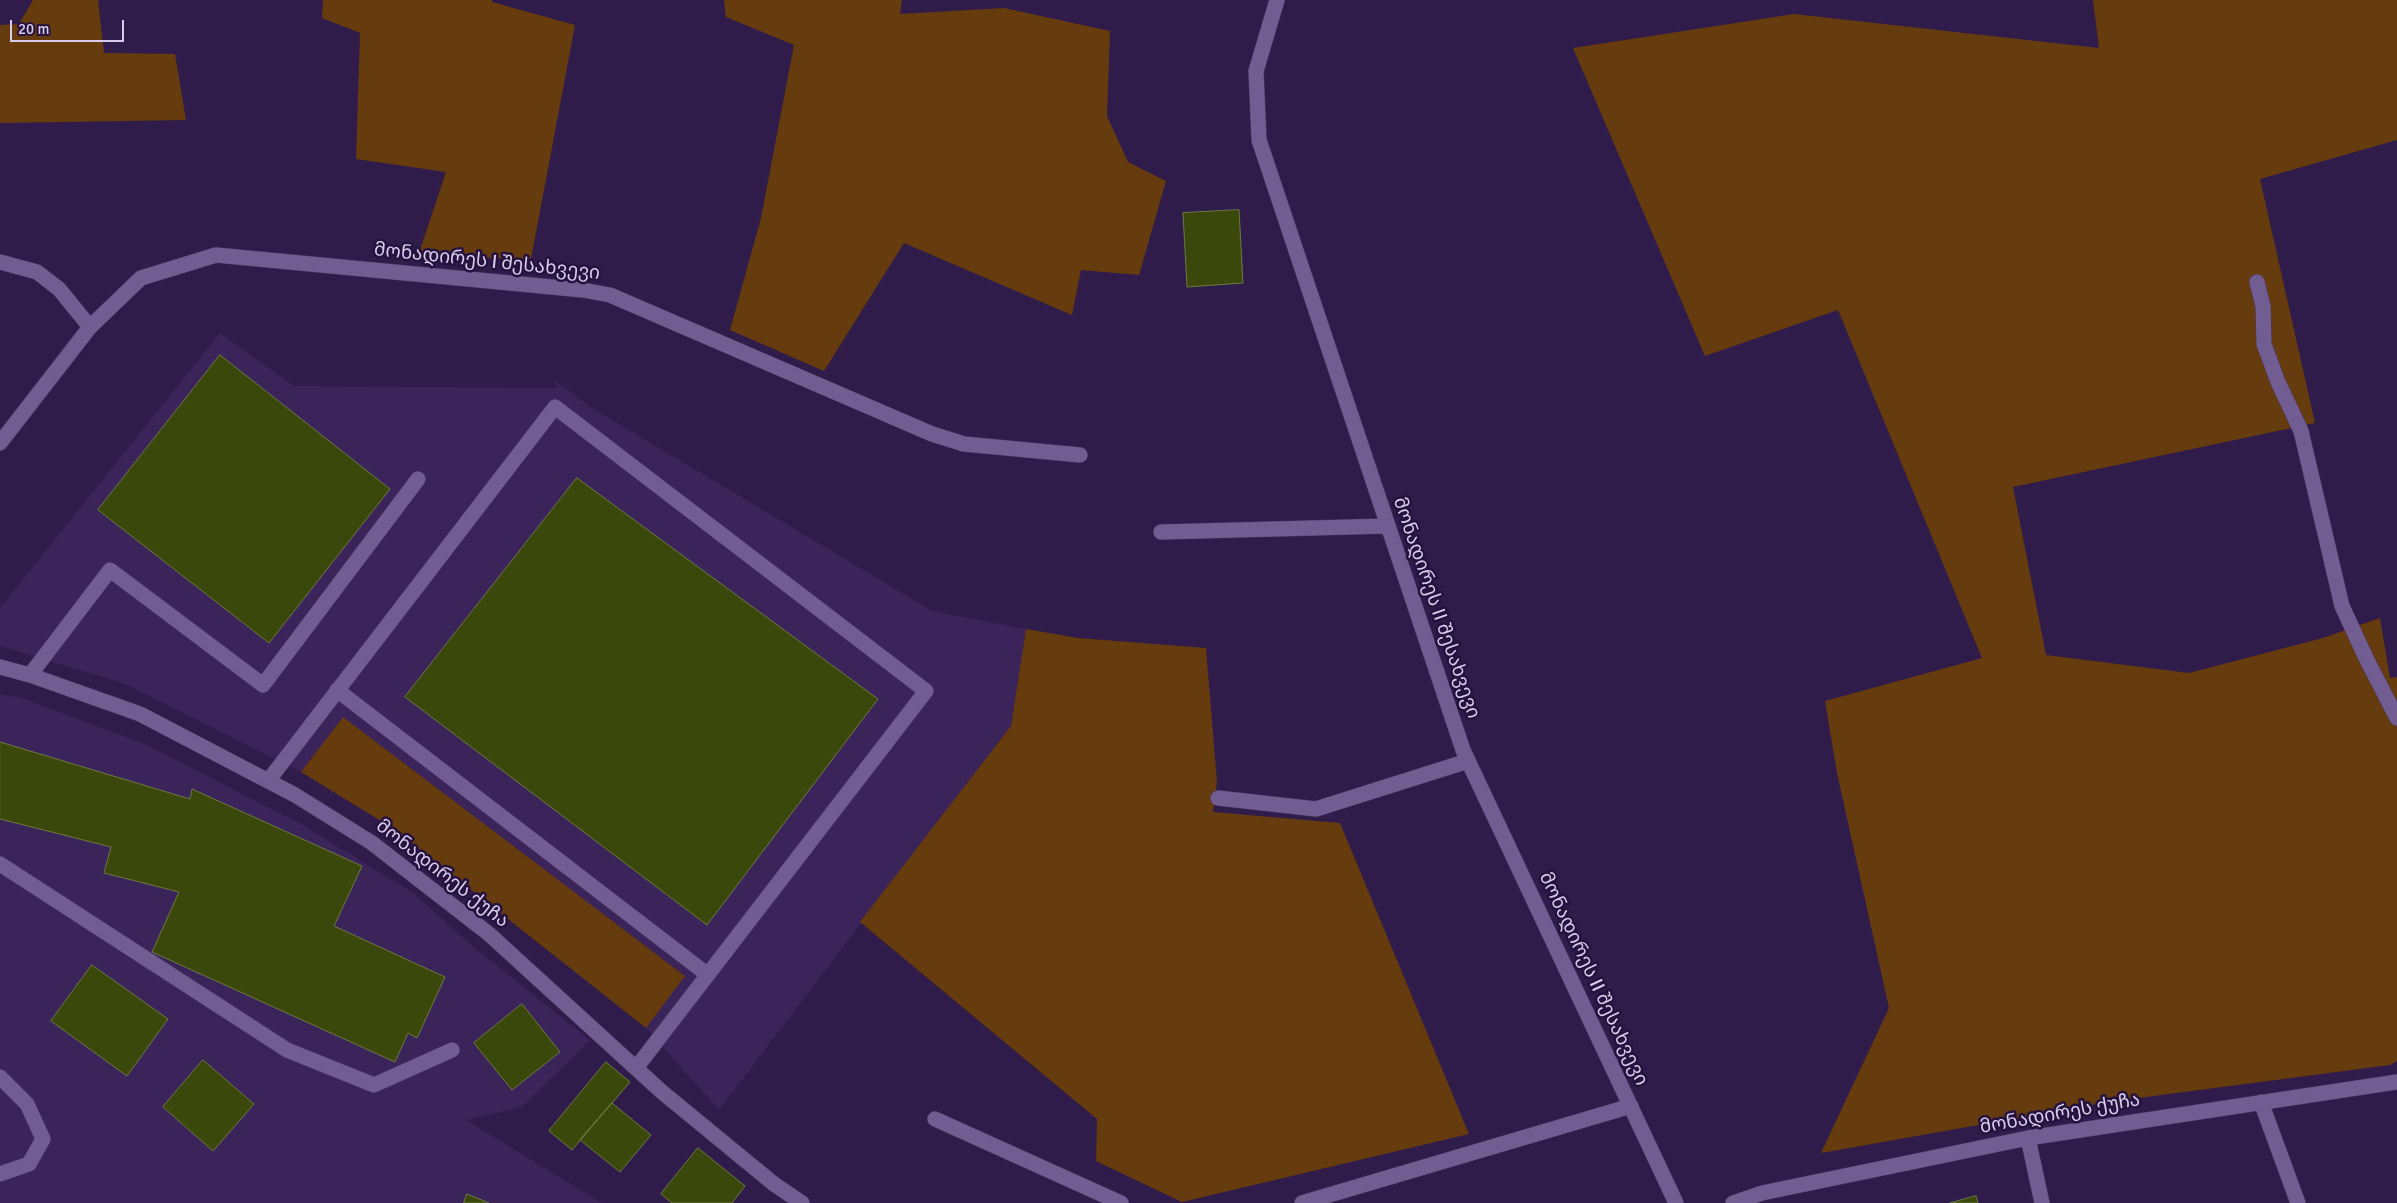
<!DOCTYPE html>
<html>
<head>
<meta charset="utf-8">
<style>
  body { margin:0 }
  #map { position:relative; width:2397px; height:1203px; overflow:hidden; background:#301c4a; font-family:Signika,sans-serif }
  canvas { display:block }
  .scale { position:absolute; left:10px; top:20px; width:114px; height:22px; box-sizing:border-box; border:2px solid #d7cdeb; border-top:0; padding-left:6px; font-size:15px; line-height:18px; white-space:nowrap; color:#d7cdeb; -webkit-text-stroke:4px #26123f; paint-order:stroke }
</style>
</head>
<body>
<div id="map">
<canvas width="2397" height="1203"></canvas>
<div class="scale">20 m</div>
</div>
<script>
const context = document.querySelector('canvas').getContext('2d');
context.lineJoin = 'round';
function fillPath(path, color) { context.fillStyle = color; context.fill(path, 'evenodd'); }
function trace(path, color, width, dash) { context.strokeStyle = color; context.lineWidth = width; context.lineCap = dash ? 'butt' : 'round'; context.setLineDash(dash || []); context.stroke(path); }
function drawText(font, color, halo, rows, align = 'center') {
  context.font = font + ' Signika,"Noto Sans Georgian",sans-serif'; context.lineWidth = 5; context.setLineDash([]); context.textBaseline = 'middle'; context.strokeStyle = halo; context.fillStyle = color; for (const [text, x, y, turn = 0] of rows) {
    context.save(); context.translate(x, y); context.rotate((+turn || 0) * Math.PI / 180); context.textAlign = isNaN(turn) ? turn : align; if (halo) context.strokeText(text, 0, 0); context.fillText(text, 0, 0); context.restore();
  }
}
fillPath(new Path2D(`
  M 220,333 L 294,386 L 558,388 L 553,379 L 589,406 L 932,611 L 1026,629 L 1011,726 L 719,1110 L 646,1028 L 685,976 L 343,718 L 301,772 L 126,684 L 0,646 L 0,608 Z
  M 0,694 L 24,699 L 145,744 L 299,823 L 412,892 L 471,945 L 590,1040 L 522,1107 L 466,1120 L 602,1203 L 0,1203 Z`), '#3b2459');
fillPath(new Path2D(`
  M 33,0 L 98,0 L 104,53 L 175,54 L 186,120 L 0,123 L 0,25 L 19,24 Z
  M 323,0 L 492,0 L 492,2 L 575,25 L 531,259 L 418,256 L 446,172 L 356,159 L 360,33 L 322,18 Z
  M 724,0 L 902,0 L 900,14 L 1004,8 L 1110,31 L 1107,116 L 1128,162 L 1166,181 L 1139,275 L 1081,270 L 1072,315 L 904,243 L 824,371 L 730,330 L 761,218 L 794,45 L 726,17 Z
  M 2093,0 L 2397,0 L 2397,140 L 2260,179 L 2315,423 L 2013,487 L 2046,655 L 2189,673 L 2323,638 L 2380,618 L 2390,678 L 2397,677 L 2397,1061 L 2390,1065 L 2108,1102 L 1821,1153 L 1889,1008 L 1837,773 L 1825,701 L 1982,658 L 1838,310 L 1705,356 L 1573,48 L 1794,14 L 2099,48 Z
  M 1026,629 L 1078,638 L 1206,648 L 1217,782 L 1213,812 L 1340,823 L 1469,1134 L 1182,1202 L 1096,1161 L 1097,1119 L 860,922 L 1011,726 Z
  M 343,717 L 685,976 L 646,1028 L 394,829 L 301,772 Z`), '#663b0d');
const building = new Path2D(`
  M 1239,210 L 1243,283 L 1187,287 L 1183,213 Z
  M 220,355 L 390,489 L 269,643 L 98,510 Z
  M 577,478 L 878,699 L 707,925 L 405,697 Z
  M 0,742 L 190,799 L 192,789 L 362,866 L 334,926 L 445,977 L 417,1038 L 408,1033 L 395,1062 L 152,952 L 179,892 L 104,873 L 111,847 L 0,819 Z
  M 92,965 L 168,1019 L 127,1076 L 51,1021 Z
  M 522,1004 L 560,1052 L 512,1090 L 474,1043 Z
  M 203,1060 L 254,1104 L 213,1151 L 163,1107 Z
  M 606,1062 L 630,1082 L 572,1150 L 549,1131 Z
  M 612,1103 L 651,1135 L 620,1172 L 580,1140 Z
  M 698,1148 L 745,1186 L 732,1203 L 672,1203 L 661,1194 Z
  M 467,1194 L 489,1203 L 464,1203 Z
  M 1976,1196 L 1978,1203 L 1950,1203 Z`);
fillPath(building, '#3b480b');
trace(building, '#6c7b41', 1);
const minor = new Path2D(`
  M 1277,0 L 1256,71 L 1259,140 L 1463,750 L 1676,1203
  M 0,262 L 37,272 L 59,289 L 90,327
  M 2257,282 L 2263,306 L 2264,344 L 2278,382 L 2301,431 L 2342,606 L 2367,660 L 2397,718
  M 0,443 L 90,327 L 141,278 L 216,255 L 583,290 L 610,295 L 932,434 L 964,444 L 1080,455
  M 1161,532 L 1388,526
  M 0,667 L 30,675 L 140,714 L 295,795 L 372,843 L 489,934 L 662,1092 L 774,1184 L 802,1203
  M 30,675 L 110,570 L 263,685 L 418,479
  M 337,690 L 708,975
  M 268,781 L 555,407 L 926,691 L 636,1068
  M 1218,798 L 1316,809 L 1468,761
  M 0,864 L 287,1050 L 374,1085 L 452,1050
  M 0,1077 L 27,1104 L 43,1139 L 29,1164 L 0,1174
  M 2261,1102 L 2298,1203
  M 935,1119 L 1121,1203
  M 2028,1138 L 2042,1203
  M 1302,1203 L 1631,1106
  M 1733,1203 L 1762,1193 L 2028,1138 L 2397,1082`);
trace(minor, '#4a3860', 16);
trace(minor, '#715d91', 15);
drawText('19px', '#d7cdeb', '#26123f', [
  ["მონადირეს I შესახვევი",487,262,6],
  ["მონადირეს II შესახვევი",1436,608,71],
  ["მონადირეს ქუჩა",442,874,38],
  ["მონადირეს II შესახვევი",1593,979,65],
  ["მონადირეს ქუჩა",2060,1114,-10]
]);
</script>
</body>
</html>
